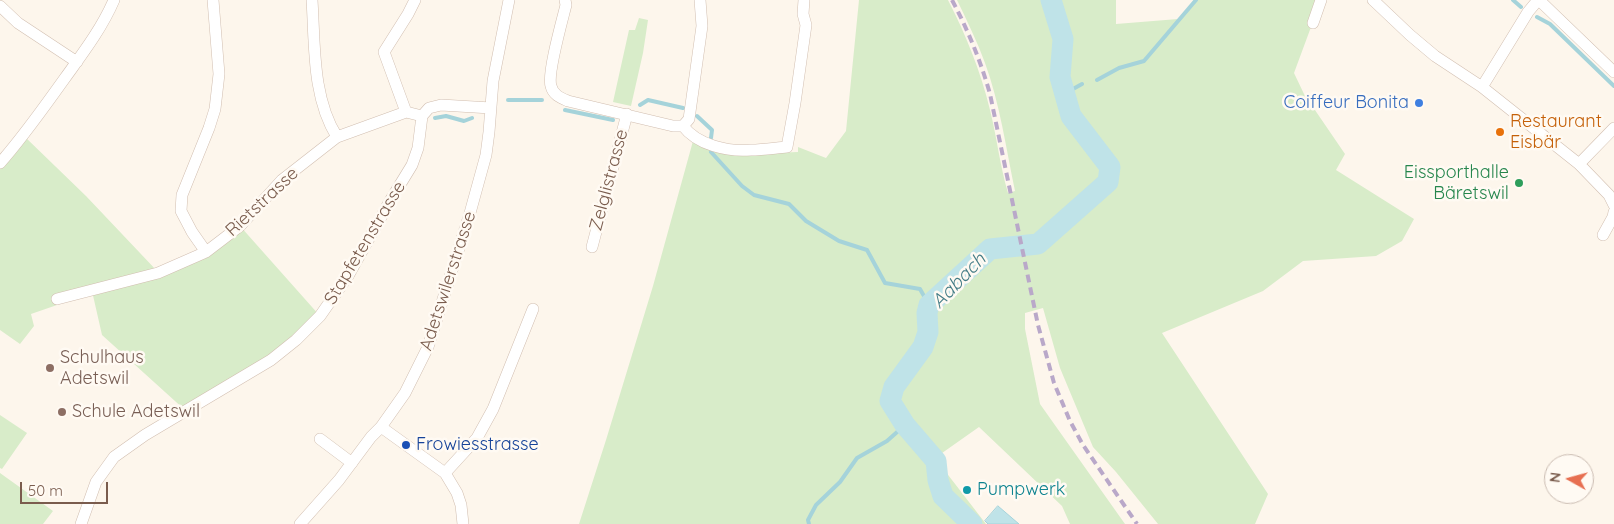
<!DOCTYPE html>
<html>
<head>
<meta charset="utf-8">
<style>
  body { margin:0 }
  #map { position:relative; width:1614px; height:524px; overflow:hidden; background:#fdf6ec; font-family:Quicksand,sans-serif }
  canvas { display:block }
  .north { position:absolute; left:1544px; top:454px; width:50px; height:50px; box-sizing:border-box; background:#fffaf3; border:1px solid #cabbb1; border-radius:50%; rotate:277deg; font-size:14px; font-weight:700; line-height:20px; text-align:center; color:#7a5c4d }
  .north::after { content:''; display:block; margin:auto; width:18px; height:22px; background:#e76f51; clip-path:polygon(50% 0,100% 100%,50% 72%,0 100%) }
  .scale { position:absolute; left:20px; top:482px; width:88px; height:22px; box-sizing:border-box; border:2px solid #7a5c4d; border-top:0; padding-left:6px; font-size:15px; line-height:18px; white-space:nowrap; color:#7a5c4d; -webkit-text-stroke:4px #fffaf3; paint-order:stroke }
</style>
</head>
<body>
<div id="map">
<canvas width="1614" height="524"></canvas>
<div class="north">N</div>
<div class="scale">50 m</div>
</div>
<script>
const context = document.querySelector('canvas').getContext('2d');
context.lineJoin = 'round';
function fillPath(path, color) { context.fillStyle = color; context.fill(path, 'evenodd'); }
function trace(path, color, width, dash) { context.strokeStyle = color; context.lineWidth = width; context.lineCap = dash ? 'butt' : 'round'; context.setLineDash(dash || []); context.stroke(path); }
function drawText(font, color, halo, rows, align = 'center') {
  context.font = font + ' Quicksand,sans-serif'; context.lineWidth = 5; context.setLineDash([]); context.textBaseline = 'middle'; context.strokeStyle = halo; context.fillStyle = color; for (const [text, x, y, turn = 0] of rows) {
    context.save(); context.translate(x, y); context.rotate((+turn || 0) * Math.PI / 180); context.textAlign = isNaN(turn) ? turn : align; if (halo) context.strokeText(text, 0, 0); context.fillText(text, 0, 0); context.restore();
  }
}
fillPath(new Path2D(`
  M 859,0 L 948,0 C 966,35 981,72 990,110 C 997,138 1000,166 1008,193 L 1015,191 C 1006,148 1000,104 985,63 C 977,41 967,21 957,0 L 1116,0 L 1116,24 L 1178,19 L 1196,0 L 1321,0 L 1294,73 L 1304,94 L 1345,154 L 1336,170 L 1414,219 L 1402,241 L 1376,256 L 1303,261 L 1263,291 L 1162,333 L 1268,494 L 1255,524 L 1158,524 L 1116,472 L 1093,447 L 1060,368 L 1043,308 L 1025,313 L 1025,329 L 1040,404 L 1125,524 L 1070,524 L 1062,506 L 979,427 L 935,458 L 986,524 L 579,524 L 606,440 L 653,286 L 693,141 L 709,148 L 737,156 L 772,152 L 773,153 L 798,152 L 798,147 L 826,158 L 846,131 Z
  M 639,18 L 648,20 L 643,53 L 631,106 L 613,102 L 629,30 L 635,30 Z
  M 24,136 L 86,196 L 158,272 L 240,226 L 320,316 L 296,340 L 186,411 L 102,335 L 92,291 L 58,299 L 57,305 L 31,314 L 34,326 L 20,344 L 0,330 L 0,163 Z
  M 0,415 L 27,433 L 2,469 L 0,468 Z
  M 0,473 L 53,511 L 43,524 L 0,524 Z`), '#d8ecc9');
const water = new Path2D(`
  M 998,506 L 1019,524 L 988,524 L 985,521 Z`);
fillPath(water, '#bfe3e8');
trace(water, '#a5d3da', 1);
trace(new Path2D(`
  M 1513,0 L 1521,7
  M 1537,17 L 1550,24 L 1614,86
  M 1097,80 L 1119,68 L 1144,61 L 1196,0
  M 1064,94 L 1082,84
  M 508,100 L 542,100
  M 640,105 L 648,100 L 683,108
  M 565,110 L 613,120
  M 697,116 L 712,130 L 711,138
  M 435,118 L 446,116 L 464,121 L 472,118
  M 711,152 L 742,186 L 754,195 L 789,204 L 806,221 L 839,241 L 867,250 L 885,283 L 920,289 L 929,305
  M 809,524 L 808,520 L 816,505 L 840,482 L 857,458 L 887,441 L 905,425`), '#a5d3da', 4);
trace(new Path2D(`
  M 972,524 L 943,496 L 938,480 L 936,461 L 905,425 L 890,401 L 894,387 L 923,347 L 928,332 L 927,313 L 929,305 L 990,249 L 1038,244 L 1108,182 L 1110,167 L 1071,116 L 1060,77 L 1063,39 L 1051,0`), '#bfe3e8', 21);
const minor = new Path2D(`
  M 312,0 C 315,45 312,97 337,137
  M 565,0 L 566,5 C 562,21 547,74 551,86 C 553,95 561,98 568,101 L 673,126 L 683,126 L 689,119 L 702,26 L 700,0
  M 1373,0 L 1410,35 L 1435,56 L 1482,87
  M 1538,0 L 1528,12 L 1482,87 L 1579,164 L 1614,128
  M 1539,0 L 1614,72
  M 0,6 L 18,23 L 77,62
  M 1313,23 L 1321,0
  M 406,112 L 384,52 L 408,14 L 415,0
  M 422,116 L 429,108 L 441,105 L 491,108
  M 683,126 C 697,145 728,152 751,150 C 763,150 775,148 787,147 L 795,103 L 806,25 L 803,14 L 804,0
  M 0,163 C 24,136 44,107 65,78 C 83,53 102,28 114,0
  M 1579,164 L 1609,195 L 1614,205
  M 1603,235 L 1613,217 L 1614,212
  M 592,247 L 627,114
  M 206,252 L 192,232 L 181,211 L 182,195 L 209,128 L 215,109 L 219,74 L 213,0
  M 57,299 L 158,273 L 206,252 L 240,226 L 282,180 L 337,137 L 406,112 L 422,116
  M 381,427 L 445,473 L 457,493 L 461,505 L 463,524
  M 320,439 L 352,463
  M 445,473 L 477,438 L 493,409 L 533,309
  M 81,524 L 96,482 L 114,457 L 145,435 L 271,360 L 296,340 L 320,316 L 348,276 L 390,201 L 412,165 L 418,148 L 422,116
  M 300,524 L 339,480 L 371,437 L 381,427 L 405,393 L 428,347 L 470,213 L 486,155 L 489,132 L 493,81 L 509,0`);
trace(minor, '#d1beb0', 12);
trace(minor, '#fff', 11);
trace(new Path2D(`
  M 952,0 C 968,30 981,62 990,94 L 1038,325 L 1054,383 L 1070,421 L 1083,445 L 1137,524`), '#b9a8c9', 4, [8, 5]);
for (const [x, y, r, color] of [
  [1419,103,5,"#3f7fe0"],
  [1500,132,5,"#e8710a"],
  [1519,183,5,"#2e9e5b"],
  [50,368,5,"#8d6e63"],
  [62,412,5,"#8d6e63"],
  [406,445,5,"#1a4fb4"],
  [967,490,5,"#0f9aa8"]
]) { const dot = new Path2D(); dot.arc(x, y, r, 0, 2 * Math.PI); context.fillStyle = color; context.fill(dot); trace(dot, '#fffaf3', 2); }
drawText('18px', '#366cbe', '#fffaf3', [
  ["Coiffeur Bonita",1409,103]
], 'right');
drawText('18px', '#c56008', '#fffaf3', [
  ["Restaurant",1510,122],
  ["Eisbär",1510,143]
], 'left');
drawText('18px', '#27864d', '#fffaf3', [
  ["Eissporthalle",1509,173],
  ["Bäretswil",1509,194]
], 'right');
drawText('18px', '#7a5c4d', '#fffaf3', [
  ["Zelglistrasse",609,180,-75],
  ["Rietstrasse",262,202,-43],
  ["Stapfetenstrasse",365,243,-59],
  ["Adetswilerstrasse",448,281,-72]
]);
drawText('18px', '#785e54', '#fffaf3', [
  ["Schulhaus",60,358],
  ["Adetswil",60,379],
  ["Schule Adetswil",72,412]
], 'left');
drawText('18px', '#164399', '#fffaf3', [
  ["Frowiesstrasse",416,445]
], 'left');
drawText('18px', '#0d838f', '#fffaf3', [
  ["Pumpwerk",977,490]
], 'left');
drawText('italic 19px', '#437c86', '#fffaf3', [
  ["Aabach",959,281,-46]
]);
</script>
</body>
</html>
